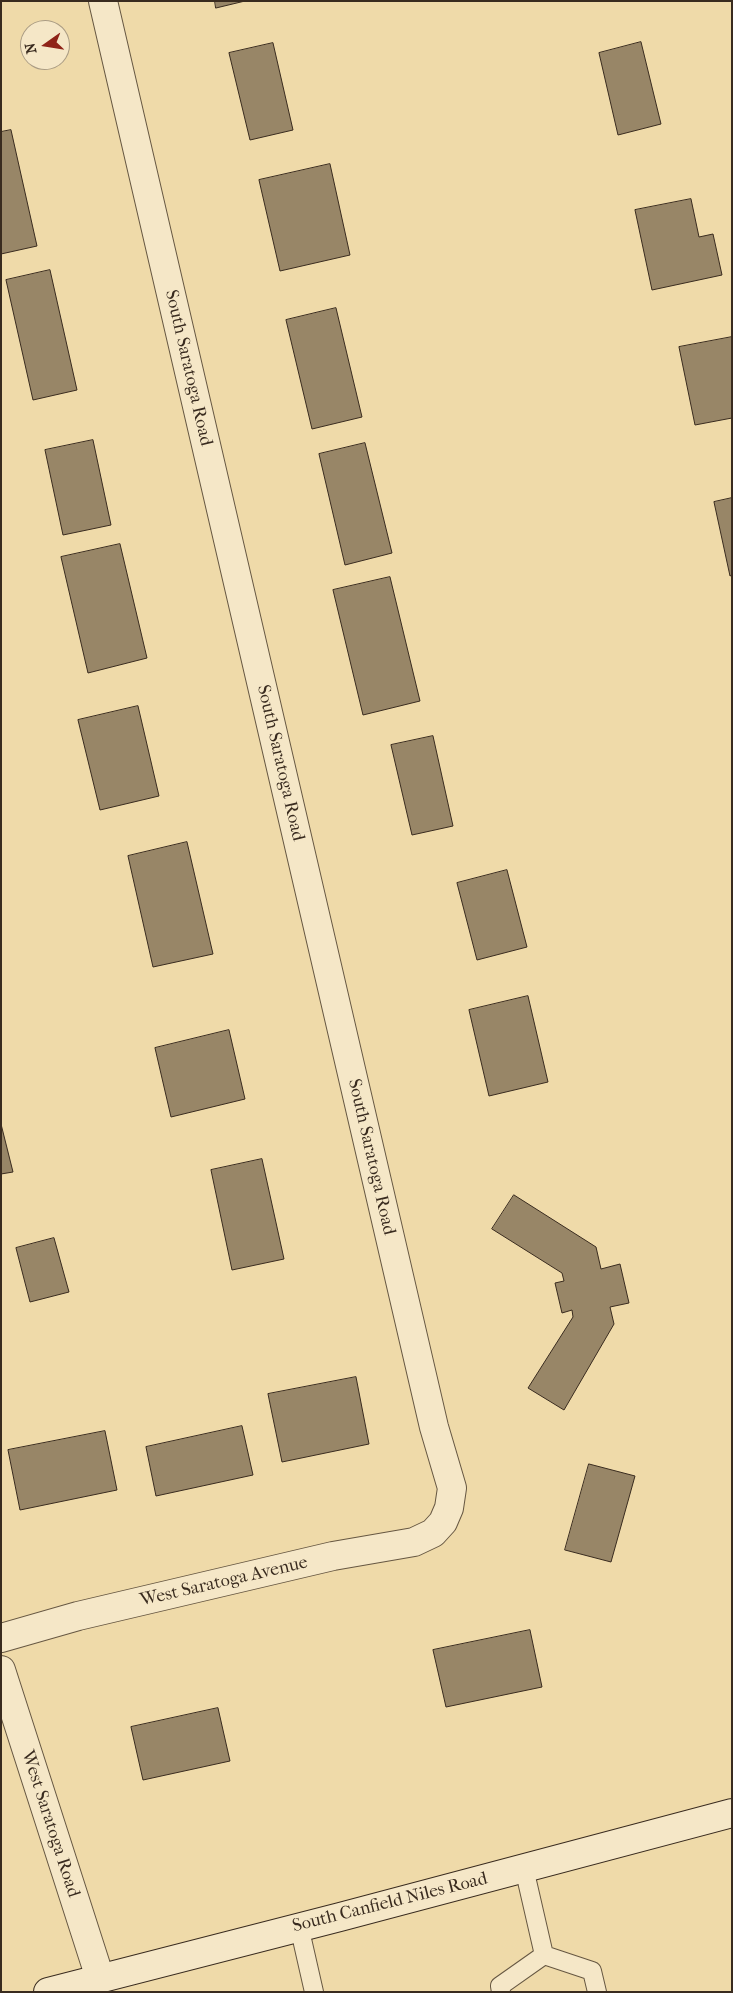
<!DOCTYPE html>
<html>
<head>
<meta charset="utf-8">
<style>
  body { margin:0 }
  #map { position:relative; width:733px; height:1993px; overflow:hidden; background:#efdaa9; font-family:"IM FELL French Canon",serif }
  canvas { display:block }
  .frame { position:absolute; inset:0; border:2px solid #392b1f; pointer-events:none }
  .north { position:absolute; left:20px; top:20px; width:50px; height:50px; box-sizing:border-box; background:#f5e7c7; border:1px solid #aa9c84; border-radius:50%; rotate:257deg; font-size:14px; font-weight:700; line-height:20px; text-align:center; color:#392b1f }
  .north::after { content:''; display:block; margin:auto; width:18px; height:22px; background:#8f2418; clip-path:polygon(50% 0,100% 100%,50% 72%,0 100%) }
</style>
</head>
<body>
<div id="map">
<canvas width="733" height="1993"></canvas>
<div class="frame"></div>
<div class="north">N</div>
</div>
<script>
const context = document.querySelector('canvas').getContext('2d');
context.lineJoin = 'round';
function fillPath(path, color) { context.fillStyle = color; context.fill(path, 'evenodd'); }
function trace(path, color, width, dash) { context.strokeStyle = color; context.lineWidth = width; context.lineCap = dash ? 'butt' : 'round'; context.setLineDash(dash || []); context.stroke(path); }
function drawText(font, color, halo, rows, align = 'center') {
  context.font = font + ' "IM FELL French Canon",serif'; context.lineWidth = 4; context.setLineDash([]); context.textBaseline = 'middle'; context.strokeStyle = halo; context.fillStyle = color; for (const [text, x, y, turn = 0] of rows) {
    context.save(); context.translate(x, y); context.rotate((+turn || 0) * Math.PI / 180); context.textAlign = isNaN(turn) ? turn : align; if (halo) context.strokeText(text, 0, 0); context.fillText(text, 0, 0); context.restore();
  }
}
const building = new Path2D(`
  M 215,1 L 245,1 L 216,8 Z
  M 641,42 L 661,124 L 618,135 L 599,53 Z
  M 273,43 L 293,130 L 250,140 L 229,53 Z
  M 11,130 L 37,246 L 1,254 L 1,132 Z
  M 330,164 L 350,255 L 280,271 L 259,180 Z
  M 691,199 L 699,237 L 713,234 L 722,275 L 652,290 L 635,210 Z
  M 50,270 L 77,390 L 33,400 L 6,280 Z
  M 336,308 L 362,417 L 312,429 L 286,320 Z
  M 732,337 L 732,418 L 695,425 L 679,347 Z
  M 93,440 L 111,525 L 63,535 L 45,450 Z
  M 365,443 L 392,553 L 345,565 L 319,454 Z
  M 732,498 L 732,575 L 730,576 L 714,502 Z
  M 120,544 L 147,658 L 88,673 L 61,557 Z
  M 390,577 L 420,701 L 363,715 L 333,590 Z
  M 138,706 L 159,796 L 100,810 L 78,720 Z
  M 433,736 L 453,826 L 412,835 L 391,745 Z
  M 187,842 L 213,954 L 153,967 L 128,856 Z
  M 507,870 L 527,947 L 477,960 L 457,883 Z
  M 528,996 L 548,1082 L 489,1096 L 469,1010 Z
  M 229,1030 L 245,1099 L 171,1117 L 155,1048 Z
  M 1,1124 L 13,1172 L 1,1174 Z
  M 262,1159 L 284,1259 L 232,1270 L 211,1170 Z
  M 514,1195 L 596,1247 L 601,1269 L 620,1264 L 629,1303 L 610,1307 L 614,1324 L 564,1410 L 528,1388 L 573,1317 L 572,1310 L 562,1313 L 555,1283 L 564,1281 L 562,1273 L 492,1229 Z
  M 54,1238 L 69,1292 L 30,1302 L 16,1248 Z
  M 356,1377 L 369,1444 L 282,1462 L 268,1394 Z
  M 242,1426 L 253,1475 L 156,1496 L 146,1447 Z
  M 105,1431 L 117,1490 L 20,1510 L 8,1450 Z
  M 589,1464 L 635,1476 L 611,1562 L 565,1550 Z
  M 530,1630 L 542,1687 L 446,1707 L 433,1650 Z
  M 218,1708 L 230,1761 L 143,1780 L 131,1727 Z`);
fillPath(building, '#988667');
trace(building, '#392b1f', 1);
const lane = new Path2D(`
  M 524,1868 L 544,1955
  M 299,1926 L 314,1992
  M 501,1992 L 500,1986 L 544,1955 L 592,1971 L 597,1992`);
const street = new Path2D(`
  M 1,1638 L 78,1616 L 333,1556 L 414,1542 L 433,1533 L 443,1522 L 449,1508 L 452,1488 L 434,1427 L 103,1
  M 1,1670 L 100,1978`);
const secondary = new Path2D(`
  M 48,1992 L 340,1917 L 732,1813`);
trace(lane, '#665742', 20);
trace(street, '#665742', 30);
trace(secondary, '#392b1f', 30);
trace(lane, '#f5e7c7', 18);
trace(street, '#f5e7c7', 28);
trace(secondary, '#f5e7c7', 28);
drawText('18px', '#392b1f', '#f5e7c7', [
  ["South Saratoga Road",188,368,77],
  ["South Saratoga Road",280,763,77],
  ["South Saratoga Road",371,1157,77],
  ["West Saratoga Avenue",224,1582,-13],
  ["West Saratoga Road",50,1824,72],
  ["South Canfield Niles Road",390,1903,-14]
]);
</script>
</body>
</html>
